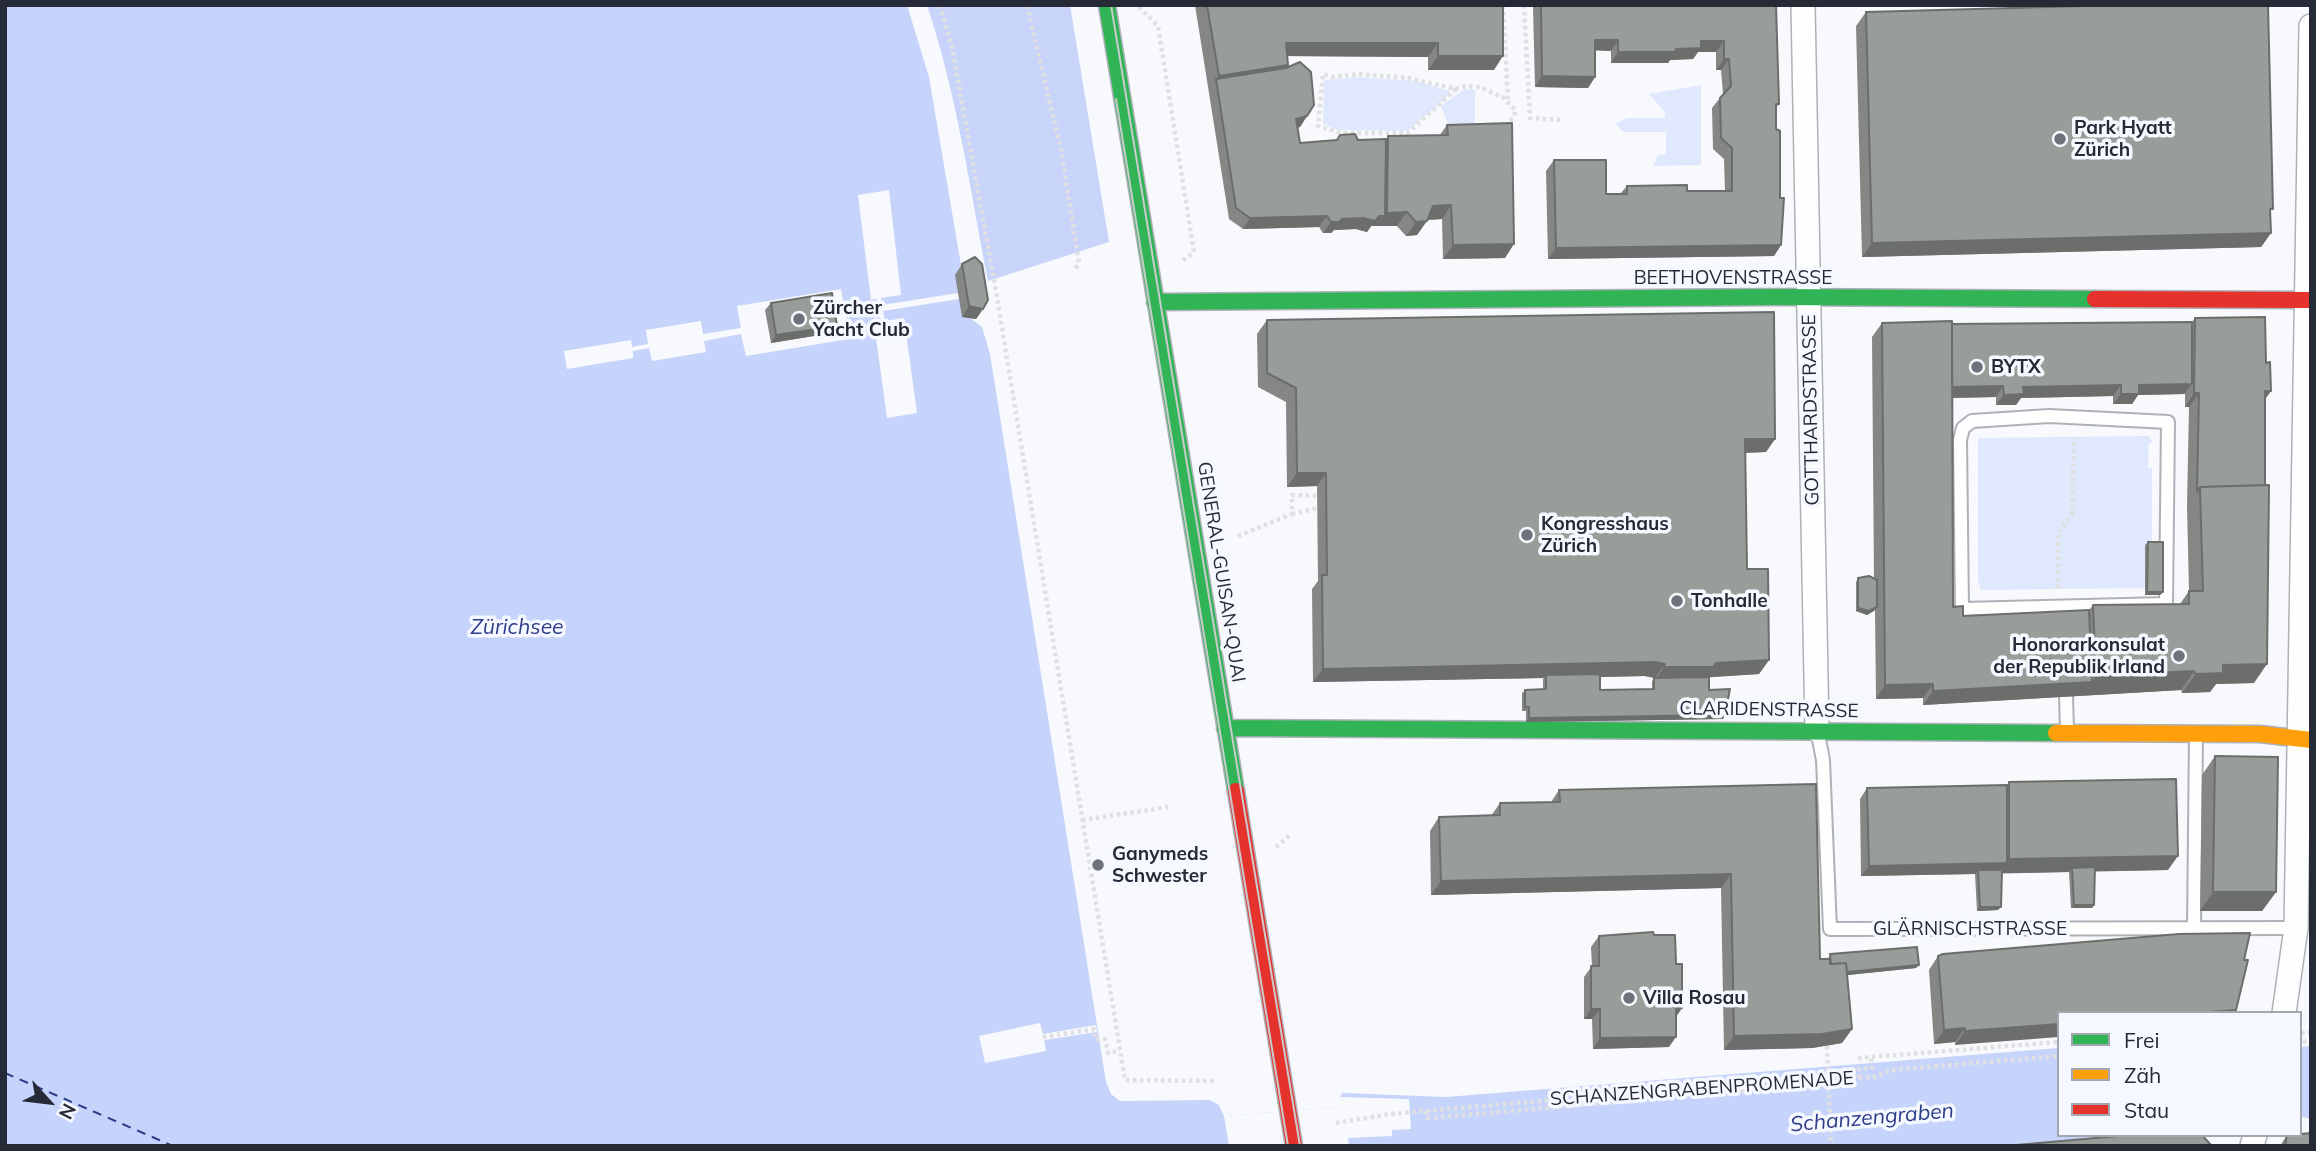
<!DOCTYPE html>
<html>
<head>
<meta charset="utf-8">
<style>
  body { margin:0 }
  #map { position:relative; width:2316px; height:1151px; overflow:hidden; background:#f7f9fc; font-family:Mulish,sans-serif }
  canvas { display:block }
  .frame { position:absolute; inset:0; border:7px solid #262a36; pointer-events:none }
  .legend { position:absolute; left:2057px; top:1011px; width:245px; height:126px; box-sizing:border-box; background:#f5f8fe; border:2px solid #a2a6ae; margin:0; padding:9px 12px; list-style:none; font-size:21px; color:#262a36 }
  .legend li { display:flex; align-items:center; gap:14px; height:35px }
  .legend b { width:35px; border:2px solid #a2a6ae }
  .north { position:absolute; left:14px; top:1067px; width:70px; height:70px; -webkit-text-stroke:5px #f5f8fe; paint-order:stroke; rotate:117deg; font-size:19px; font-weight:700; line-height:28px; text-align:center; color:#262a36 }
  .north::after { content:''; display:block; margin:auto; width:24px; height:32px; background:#262a36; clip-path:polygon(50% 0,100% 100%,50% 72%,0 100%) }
</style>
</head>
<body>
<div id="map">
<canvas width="2316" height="1151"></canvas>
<div class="frame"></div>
<ul class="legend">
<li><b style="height:9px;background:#30b455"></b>Frei</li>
<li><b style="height:9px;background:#ff9f0a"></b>Zäh</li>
<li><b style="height:9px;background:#e5322d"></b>Stau</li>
</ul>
<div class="north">N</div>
</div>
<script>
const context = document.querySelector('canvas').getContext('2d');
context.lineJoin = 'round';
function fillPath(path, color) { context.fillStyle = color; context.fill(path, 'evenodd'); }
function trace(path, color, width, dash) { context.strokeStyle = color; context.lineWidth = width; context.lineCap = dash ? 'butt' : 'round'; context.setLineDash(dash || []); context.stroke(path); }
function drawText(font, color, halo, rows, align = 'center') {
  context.font = font + ' Mulish,sans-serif'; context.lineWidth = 7; context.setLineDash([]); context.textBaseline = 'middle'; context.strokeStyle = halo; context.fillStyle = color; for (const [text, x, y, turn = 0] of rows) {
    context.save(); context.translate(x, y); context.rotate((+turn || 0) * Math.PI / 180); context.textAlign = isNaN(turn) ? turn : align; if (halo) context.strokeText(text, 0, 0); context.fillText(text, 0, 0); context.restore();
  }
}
fillPath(new Path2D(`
  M 1358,77 L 1416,81 L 1450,91 L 1450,94 L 1408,131 L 1337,130 L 1323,124 L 1324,80 Z
  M 1701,85 L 1701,165 L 1653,166 L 1658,155 L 1666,154 L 1666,132 L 1624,132 L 1615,124 L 1627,118 L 1665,118 L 1665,112 L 1649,94 Z
  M 1464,89 L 1475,90 L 1475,124 L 1450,130 L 1441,106 Z
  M 2141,436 L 2149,436 L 2153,443 L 2149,443 L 2148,468 L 2152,468 L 2152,545 L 2145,546 L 2145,588 L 1981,590 L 1978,581 L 1978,438 Z`), '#e0e8fd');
fillPath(new Path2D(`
  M 927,5 L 1070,5 L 1109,242 L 988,281 C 970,189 957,95 927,5 Z`), '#c8d4fa');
fillPath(new Path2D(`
  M 5,5 L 907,5 L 929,77 L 970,318 L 982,327 L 990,354 L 1106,1082 L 1111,1094 L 1120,1101 L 1210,1100 L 1219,1105 L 1224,1116 L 1341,1107 L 1340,1097 L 1343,1093 L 1446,1097 L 2059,1048 L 2059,1135 L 2184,1135 L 2161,1146 L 5,1146 Z
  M 2311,1046 L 2311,1119 L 2300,1116 L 2300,1047 Z`), '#c6d3fa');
fillPath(new Path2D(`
  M 889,190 L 901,295 L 881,298 L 882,305 L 958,293 L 959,299 L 883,311 L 885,321 L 904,318 L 917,413 L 887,418 L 874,323 L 881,321 L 879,312 L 846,317 L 849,339 L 746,356 L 741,334 L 704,341 L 706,352 L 652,361 L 649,348 L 633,351 L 633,358 L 567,369 L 564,351 L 631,340 L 632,347 L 648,344 L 646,330 L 701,321 L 703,334 L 741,328 L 737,306 L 841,289 L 845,312 L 878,306 L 877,299 L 871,300 L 858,195 Z
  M 1040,1023 L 1043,1034 L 1096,1025 L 1097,1032 L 1044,1040 L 1046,1051 L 985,1063 L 979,1036 Z
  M 1340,1097 L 1409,1099 L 1411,1129 L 1392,1130 L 1392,1136 L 1348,1138 L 1349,1146 L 1229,1146 L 1224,1116 L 1341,1107 Z`), '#f7f9fc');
trace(new Path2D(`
  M 5,1073 L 173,1146`), '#2d3c89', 2, [9, 7]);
const lane = new Path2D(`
  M 2049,416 L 2168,422 L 2166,604 L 1962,609 L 1960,440 L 1963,428 L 1972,421 Z
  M 2066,696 L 2067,731
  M 1818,734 L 1823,760 L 1830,929 L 2296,928
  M 2194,928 L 2196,734`);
const street = new Path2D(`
  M 1803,5 L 1817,730
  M 2284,1013 L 2296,928 L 2311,26
  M 2252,1146 L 2255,1135`);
const fast = new Path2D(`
  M 1107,5 L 1236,791
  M 1155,302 L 1776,297 L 2095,299
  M 1225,728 L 2056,733`);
const slow = new Path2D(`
  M 2056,733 L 2260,734 L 2311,740`);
const jam = new Path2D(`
  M 2095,299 L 2311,300
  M 1236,791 L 1294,1146`);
trace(lane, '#aeb1b8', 16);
trace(street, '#aeb1b8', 26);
trace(fast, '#aeb1b8', 19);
trace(slow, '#aeb1b8', 19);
trace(jam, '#aeb1b8', 19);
trace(new Path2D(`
  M 940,5 L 952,47 L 995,285 L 1125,1080 L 1216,1081
  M 1027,5 L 1061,150 L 1079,263 L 1074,271
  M 1503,5 L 1508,100
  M 1524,5 L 1530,118 L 1561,120
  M 1139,7 L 1158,26 L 1194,252 L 1181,262
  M 1456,89 L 1408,133 L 1341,133 L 1318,126 L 1323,74 L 1333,77 L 1358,74 L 1409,78 L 1456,89 L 1467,86 L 1480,87 L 1504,98 L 1516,111 L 1509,123
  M 1292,514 L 1322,507
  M 1238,536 L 1292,514 L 1292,495 L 1322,496
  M 2058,588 L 2058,533 L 2072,514 L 2074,437
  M 1082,820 L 1169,807
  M 1276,847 L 1290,835
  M 2301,1033 L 2311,1032
  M 1043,1037 L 1094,1029 L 1096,1040 L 1105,1039 L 1108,1053 L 1120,1051
  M 2303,1042 L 2311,1041
  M 1858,1058 L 2059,1042
  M 1859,1078 L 1859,1069 L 1872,1068 L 1871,1057
  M 1426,1111 L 1427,1118 L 1430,1118 L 1778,1088 L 1777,1081
  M 1336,1123 L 1391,1114 L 1772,1081 L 1875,1077 L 1891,1070 L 2059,1056`), '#e0e0e2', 4.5, [3.5, 3.5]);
trace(lane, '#fefeff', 12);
trace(street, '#fefeff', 23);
trace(fast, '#30b455', 16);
trace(slow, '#ff9f0a', 16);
trace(jam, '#e5322d', 16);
trace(new Path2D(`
  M 1111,5 L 1300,1146
  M 1116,99 L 1288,1146`), '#c9cacc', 2);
trace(new Path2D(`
  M 1827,1046 L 1831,1146`), '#e0e0e2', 4.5, [3.5, 3.5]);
fillPath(new Path2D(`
  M 1195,5 L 1503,5 L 1494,70 L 1428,70 L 1428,57 L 1287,56 L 1288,65 L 1286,68 L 1307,116 L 1300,127 L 1297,128 L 1300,143 L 1386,139 L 1388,136 L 1439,136 L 1447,125 L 1505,258 L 1443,259 L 1442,219 L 1427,220 L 1417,235 L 1406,236 L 1397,226 L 1371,226 L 1367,232 L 1356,229 L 1334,230 L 1331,233 L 1323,233 L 1319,227 L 1243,229 L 1229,219 Z
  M 1531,5 L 1776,5 L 1779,104 L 1776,108 L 1776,129 L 1780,198 L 1781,245 L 1774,256 L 1548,259 L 1546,171 L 1554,160 L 1606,194 L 1620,194 L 1627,186 L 1687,191 L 1725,191 L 1724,159 L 1713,149 L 1712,108 L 1723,94 L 1721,70 L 1716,70 L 1716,52 L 1698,52 L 1693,59 L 1670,60 L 1668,63 L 1611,63 L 1611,51 L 1595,50 L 1595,77 L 1588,88 L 1535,87 L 1533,7 Z
  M 1866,12 L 2270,213 L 2271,233 L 2261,247 L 1862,257 L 1856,26 Z
  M 962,264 L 983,309 L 976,319 L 962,317 L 955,275 Z
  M 771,303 L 837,326 L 832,333 L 771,343 L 765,310 Z
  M 2195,318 L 2266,363 L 2271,391 L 2265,399 L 2254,683 L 2216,684 L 2210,692 L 2182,693 L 2181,690 L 1923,705 L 1923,698 L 1876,699 L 1875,610 L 1867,615 L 1856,611 L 1856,582 L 1858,578 L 1874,579 L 1872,337 L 1882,323 L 1952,324 L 2192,322 ZM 2185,394 L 2185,407 L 2189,407 L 2187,506 L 2189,591 L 2180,604 L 2093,605 L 2089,610 L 1963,616 L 1953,607 L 1952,398 L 1996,397 L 1996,405 L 2016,405 L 2021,398 L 2113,396 L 2113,404 L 2132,404 L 2138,395 Z
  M 1267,320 L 1775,439 L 1766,452 L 1745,453 L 1747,569 L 1769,660 L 1759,674 L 1706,677 L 1709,690 L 1725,715 L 1723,719 L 1526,722 L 1526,711 L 1522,711 L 1522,693 L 1525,690 L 1543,689 L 1543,679 L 1544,678 L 1313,682 L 1312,589 L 1318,581 L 1317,486 L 1287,487 L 1286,402 L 1258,387 L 1257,334 ZM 1645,676 L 1655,678 L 1652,681 L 1652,689 L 1600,690 L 1600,677 Z
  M 2148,542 L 2163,592 L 2160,595 L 2145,595 L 2145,545 Z
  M 2215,756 L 2276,892 L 2262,911 L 2200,911 L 2202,775 Z
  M 2009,782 L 2168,870 L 2095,871 L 2094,905 L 2092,908 L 2071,908 L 2069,872 L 2002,873 L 1998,910 L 1977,911 L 1975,874 L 1861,876 L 1860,799 L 1867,788 L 2007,785 Z
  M 1816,784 L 1820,959 L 1828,959 L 1830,954 L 1916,968 L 1847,975 L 1852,1029 L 1842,1043 L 1812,1048 L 1724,1050 L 1721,888 L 1431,895 L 1430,831 L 1439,817 L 1491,816 L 1500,803 L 1551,802 L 1559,790 Z
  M 2179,934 L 1955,1045 L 1955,1042 L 1934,1044 L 1929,970 L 1938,956 Z
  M 1654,935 L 1682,1008 L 1676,1017 L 1669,1047 L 1593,1049 L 1592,1019 L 1584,1019 L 1584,977 L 1592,966 L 1591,947 L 1599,936 Z
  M 2287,1135 L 2311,1146 L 2280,1146 Z`), '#848784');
fillPath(new Path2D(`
  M 1595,40 L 1618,40 L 1611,51 L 1588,50 Z
  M 1701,41 L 1724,41 L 1716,52 L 1698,52 L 1693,59 L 1670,60 L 1668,63 L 1611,63 L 1618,52 L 1676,49 Z
  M 1286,43 L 1438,43 L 1428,57 L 1277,56 Z
  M 1438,56 L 1503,56 L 1494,70 L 1428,70 Z
  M 1724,59 L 1729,59 L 1721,70 L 1716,70 Z
  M 1288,65 L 1278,79 L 1216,79 L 1219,76 Z
  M 1542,76 L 1595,77 L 1588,88 L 1535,87 Z
  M 1307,116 L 1300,127 L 1288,130 L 1296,119 Z
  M 1451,205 L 1442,219 L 1424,220 L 1433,206 Z
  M 1407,212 L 1397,226 L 1371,226 L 1379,216 L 1385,216 L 1387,213 Z
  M 1327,216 L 1319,227 L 1243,229 L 1250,218 Z
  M 1363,218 L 1375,221 L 1367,232 L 1356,229 L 1334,230 L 1331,233 L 1323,233 L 1331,222 L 1342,219 Z
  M 1427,221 L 1417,235 L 1406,236 L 1416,222 Z
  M 2271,233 L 2261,247 L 1862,257 L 1872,243 Z
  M 1514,244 L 1505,258 L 1443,259 L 1453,245 Z
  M 1781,245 L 1774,256 L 1548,259 L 1556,248 Z
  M 969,306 L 983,309 L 976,319 L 962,317 Z
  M 837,326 L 832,333 L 771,343 L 776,335 Z
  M 2192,384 L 2184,394 L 2138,395 L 2132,404 L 2113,404 L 2121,394 L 2139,385 Z
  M 2121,385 L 2113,396 L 2021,398 L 2016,405 L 1996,405 L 2004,395 L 2023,387 Z
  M 2003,386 L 1996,397 L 1945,398 L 1952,387 Z
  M 2265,391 L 2271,391 L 2261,405 Z
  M 2194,393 L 2199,393 L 2189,407 L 2185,407 Z
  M 1745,439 L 1775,439 L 1766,452 L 1735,453 Z
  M 1297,473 L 1326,473 L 1317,486 L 1287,487 Z
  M 2147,592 L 2163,592 L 2160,595 L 2145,595 Z
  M 1877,607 L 1874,611 L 1867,615 L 1856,611 L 1858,608 Z
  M 1769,660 L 1759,674 L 1655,681 L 1664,667 Z
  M 1655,662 L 1665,664 L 1655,678 L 1645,676 L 1546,678 L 1546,675 L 1544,678 L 1313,682 L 1323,669 Z
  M 2267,664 L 2254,683 L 2216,684 L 2210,692 L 2182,693 L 2196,674 L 2223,665 Z
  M 2194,671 L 2181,690 L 1923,705 L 1933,691 L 2092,682 L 2096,676 Z
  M 1933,684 L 1923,698 L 1876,699 L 1885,685 Z
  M 1725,715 L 1723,719 L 1526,722 L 1529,718 Z
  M 2178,856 L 2168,870 L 2072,872 L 2072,868 L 2069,872 L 1978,874 L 1978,870 L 1975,874 L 1861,876 L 1869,866 L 2007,863 L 2009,859 Z
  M 1731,874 L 1721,888 L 1431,895 L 1441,881 Z
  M 2213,892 L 2276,892 L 2262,911 L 2200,911 Z
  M 2074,905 L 2094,905 L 2092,908 L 2071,908 Z
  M 1980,907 L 2001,907 L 1998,910 L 1977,911 Z
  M 1919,965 L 1916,968 L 1829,977 L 1832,973 Z
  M 1676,1008 L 1682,1008 L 1675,1018 Z
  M 1591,1009 L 1600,1009 L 1592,1019 L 1584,1019 Z
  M 2236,1010 L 2234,1013 L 2196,1013 Z
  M 2059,1024 L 2059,1037 L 1955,1045 L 1965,1031 Z
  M 1965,1028 L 1955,1042 L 1934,1044 L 1944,1030 Z
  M 1852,1029 L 1842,1043 L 1812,1048 L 1724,1050 L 1734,1036 Z
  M 1676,1037 L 1669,1047 L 1593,1049 L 1600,1038 Z`), '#6b6e6b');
const building = new Path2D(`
  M 1207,5 L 1503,5 L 1503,56 L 1438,56 L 1438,43 L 1286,43 L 1288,65 L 1219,76 Z
  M 1541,5 L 1776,5 L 1779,104 L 1776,104 L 1776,129 L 1780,131 L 1780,198 L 1784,198 L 1781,245 L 1556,248 L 1554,160 L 1606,160 L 1606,194 L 1627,194 L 1627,186 L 1687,185 L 1687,191 L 1732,191 L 1732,148 L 1721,138 L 1720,98 L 1731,86 L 1729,59 L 1724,59 L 1724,41 L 1701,41 L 1701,48 L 1676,49 L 1675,52 L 1618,52 L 1618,40 L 1595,40 L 1595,77 L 1542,76 Z
  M 2121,5 L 2268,5 L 2273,209 L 2270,209 L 2271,233 L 1872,243 L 1866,12 Z
  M 1300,62 L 1311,72 L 1314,105 L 1307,116 L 1296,119 L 1300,143 L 1337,140 L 1340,135 L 1355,134 L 1358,140 L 1386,139 L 1385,216 L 1379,216 L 1375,221 L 1363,218 L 1342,219 L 1339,222 L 1331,222 L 1327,216 L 1250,218 L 1236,208 L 1216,79 L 1286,68 Z
  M 1512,123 L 1514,244 L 1453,245 L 1451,205 L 1433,206 L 1427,221 L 1416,222 L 1407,212 L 1387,213 L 1388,136 L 1448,135 L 1447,125 Z
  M 975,257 L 982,264 L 988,300 L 983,309 L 969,306 L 962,264 Z
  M 832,293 L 837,326 L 776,335 L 771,303 Z
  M 1774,312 L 1775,439 L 1745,439 L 1747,569 L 1768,569 L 1769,660 L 1716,663 L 1713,667 L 1664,667 L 1665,664 L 1655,662 L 1323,669 L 1322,575 L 1327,575 L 1326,473 L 1297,473 L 1296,388 L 1267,373 L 1267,320 Z
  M 2265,317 L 2266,363 L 2270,362 L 2271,391 L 2265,391 L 2265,485 L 2200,487 L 2197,492 L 2199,393 L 2194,393 L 2195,318 Z
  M 1952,321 L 1953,607 L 1963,606 L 1963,616 L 2089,610 L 2092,682 L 1933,691 L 1933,684 L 1885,685 L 1882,323 Z
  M 2192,322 L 2192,384 L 2139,385 L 2139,394 L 2121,394 L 2121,385 L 2023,387 L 2024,394 L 2004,395 L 2003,386 L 1952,387 L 1952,324 Z
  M 2269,485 L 2267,664 L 2223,665 L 2223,673 L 2196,674 L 2194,671 L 2096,676 L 2093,605 L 2189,604 L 2189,591 L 2203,591 L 2200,487 Z
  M 2148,542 L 2163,542 L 2163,592 L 2147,592 Z
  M 1869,576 L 1877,580 L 1877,607 L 1869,611 L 1858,608 L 1858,578 Z
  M 1600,674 L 1600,690 L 1654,689 L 1654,678 L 1709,677 L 1709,690 L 1730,689 L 1725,715 L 1529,718 L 1529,707 L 1525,707 L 1525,690 L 1546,689 L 1546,675 Z
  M 2215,756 L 2278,757 L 2276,892 L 2213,892 Z
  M 2176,779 L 2178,856 L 2009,859 L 2009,782 Z
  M 1816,784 L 1820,959 L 1830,959 L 1830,964 L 1846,963 L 1852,1029 L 1822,1034 L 1734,1036 L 1731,874 L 1441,881 L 1439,817 L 1500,815 L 1500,803 L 1560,802 L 1559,790 Z
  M 2007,785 L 2007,863 L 1869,866 L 1867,788 Z
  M 2095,867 L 2094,905 L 2074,905 L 2072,868 Z
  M 1978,870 L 2002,870 L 2001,907 L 1980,907 Z
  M 1653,932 L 1654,935 L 1675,935 L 1676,964 L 1682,964 L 1682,1008 L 1676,1008 L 1676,1037 L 1600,1038 L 1600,1009 L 1591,1009 L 1591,966 L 1599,966 L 1599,936 Z
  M 2250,933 L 2244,960 L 2248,960 L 2236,1010 L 2196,1013 L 2059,1013 L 2059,1024 L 1965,1031 L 1965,1028 L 1944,1030 L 1938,956 L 1943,954 L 2179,934 Z
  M 1917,947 L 1919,965 L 1847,972 L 1846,963 L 1831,964 L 1830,954 Z
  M 2311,1133 L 2311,1146 L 2285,1146 L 2287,1135 L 2300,1135 L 2300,1134 Z
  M 2130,1135 L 2202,1135 L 2211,1145 L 2211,1146 L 2005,1146 Z`);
fillPath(building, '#999d99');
trace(building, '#6b6e6b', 2);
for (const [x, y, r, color] of [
  [2060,139,7,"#6f727b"],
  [799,319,7,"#6f727b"],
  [1977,367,7,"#6f727b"],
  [1527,535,7,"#6f727b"],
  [1677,601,7,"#6f727b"],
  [2179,656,7,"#6f727b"],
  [1098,865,7,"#6f727b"],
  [1629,998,7,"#6f727b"]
]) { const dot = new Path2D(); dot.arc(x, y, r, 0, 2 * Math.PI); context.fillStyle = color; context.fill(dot); trace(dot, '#f5f8fe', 2.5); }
drawText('bold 19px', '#262a36', '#f5f8fe', [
  ["Park Hyatt",2074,128],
  ["Zürich",2074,150],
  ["Zürcher",813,308],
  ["Yacht Club",813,330],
  ["BYTX",1991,367],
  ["Kongresshaus",1541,524],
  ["Zürich",1541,546],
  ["Tonhalle",1691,601],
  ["Honorarkonsulat",2165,645,"right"],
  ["der Republik Irland",2165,667,"right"],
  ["Ganymeds",1112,854],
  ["Schwester",1112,876],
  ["Villa Rosau",1643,998]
], 'left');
drawText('19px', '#262a36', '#f5f8fe', [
  ["BEETHOVENSTRASSE",1733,278],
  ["GOTTHARDSTRASSE",1811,410,-91],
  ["GENERAL-GUISAN-QUAI",1221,572,81],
  ["CLARIDENSTRASSE",1769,710,1],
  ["GLÄRNISCHSTRASSE",1970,929],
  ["SCHANZENGRABENPROMENADE",1702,1089,-4]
]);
drawText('italic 21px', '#2d3c89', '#f5f8fe', [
  ["Zürichsee",517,628],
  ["Schanzengraben",1872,1118,-5]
]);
</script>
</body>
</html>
